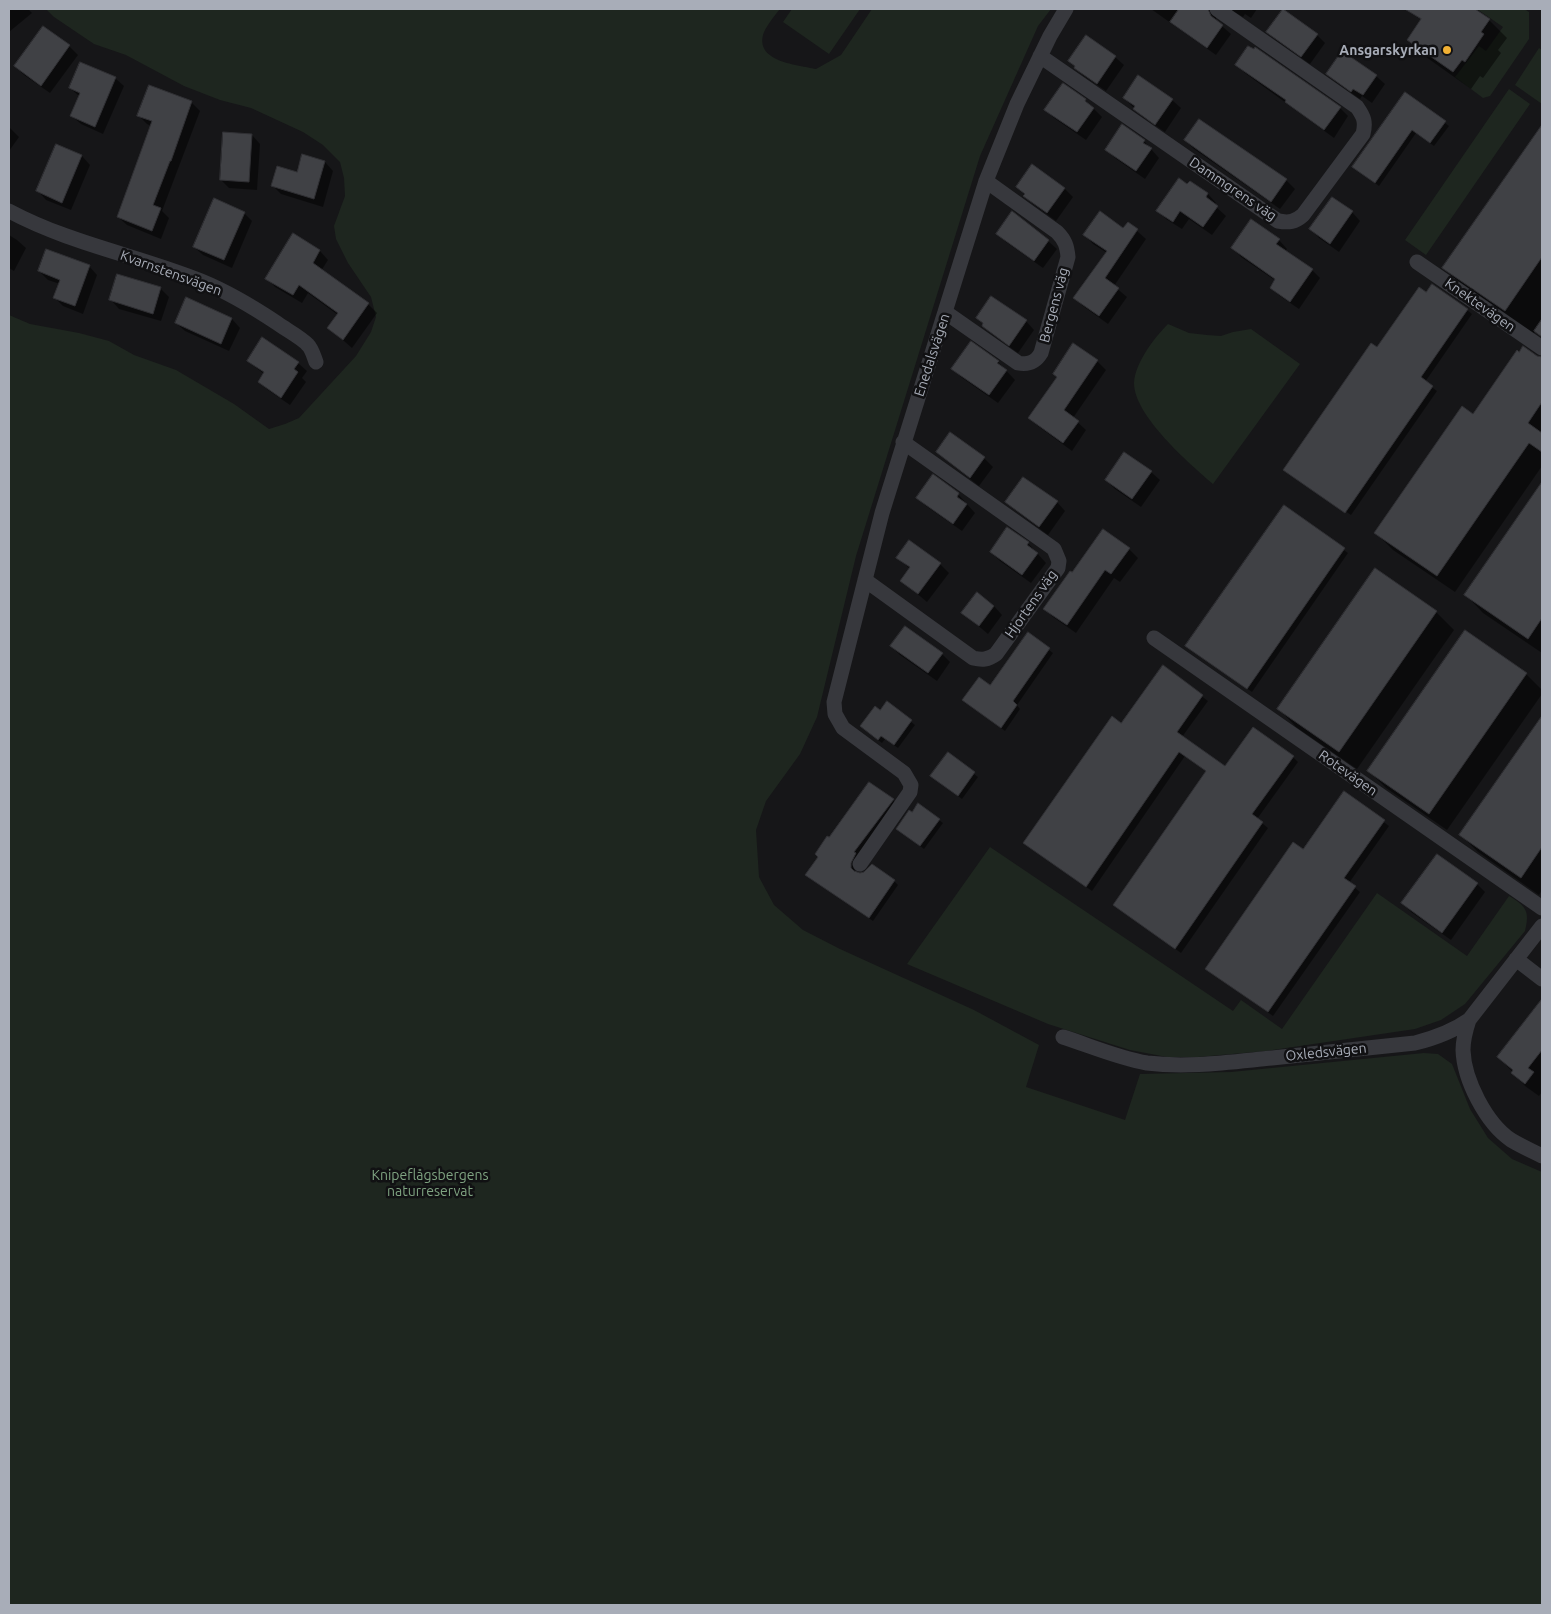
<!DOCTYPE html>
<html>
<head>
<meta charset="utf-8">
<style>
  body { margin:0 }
  #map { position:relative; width:1551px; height:1614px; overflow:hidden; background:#161618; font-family:Ubuntu,sans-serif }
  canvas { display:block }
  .frame { position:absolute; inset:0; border:10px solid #a8adb8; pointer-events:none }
</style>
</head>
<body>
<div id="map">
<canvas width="1551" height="1614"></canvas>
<div class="frame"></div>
</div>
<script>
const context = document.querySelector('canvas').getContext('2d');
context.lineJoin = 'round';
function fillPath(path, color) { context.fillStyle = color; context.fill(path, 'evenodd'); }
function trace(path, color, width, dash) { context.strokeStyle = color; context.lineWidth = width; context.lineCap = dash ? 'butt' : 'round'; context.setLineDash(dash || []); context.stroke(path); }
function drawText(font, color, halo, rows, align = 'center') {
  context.font = font + ' Ubuntu,sans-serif'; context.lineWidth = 5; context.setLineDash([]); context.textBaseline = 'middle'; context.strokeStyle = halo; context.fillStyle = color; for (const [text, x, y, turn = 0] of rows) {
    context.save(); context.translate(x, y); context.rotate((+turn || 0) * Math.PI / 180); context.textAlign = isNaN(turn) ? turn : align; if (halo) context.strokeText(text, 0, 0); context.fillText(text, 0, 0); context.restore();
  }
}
fillPath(new Path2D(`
  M 46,9 L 780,9 C 775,15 764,29 763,35 C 756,62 798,65 816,69 L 841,55 L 872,9 L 1051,9 L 1038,26 L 980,156 L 856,556 L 817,717 L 800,754 L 766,801 L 756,830 L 759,877 L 774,905 L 803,930 L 840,949 L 974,1010 L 1039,1045 L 1026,1087 L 1125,1120 L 1140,1074 L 1231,1072 L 1424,1053 L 1438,1054 L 1452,1064 L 1470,1109 L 1488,1138 L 1512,1159 L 1542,1172 L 1542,1605 L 9,1605 L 9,315 L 30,324 L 79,333 L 109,341 L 134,355 L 176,370 L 234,404 L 269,429 L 285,424 L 299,418 L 356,356 L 371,332 L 376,317 L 371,297 L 348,263 L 336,239 L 334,226 L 345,196 L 344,178 L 340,162 L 323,145 L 303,132 L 251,108 L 220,100 L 184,86 L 126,55 L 94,44 L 54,17 Z
  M 792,9 L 860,9 L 829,54 L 783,22 Z
  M 1477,9 L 1524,9 L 1529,12 L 1529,39 L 1490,96 L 1483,98 L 1455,77 L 1479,46 L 1486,51 L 1503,27 Z
  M 1539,48 L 1542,50 L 1542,104 L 1515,85 Z
  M 1509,89 L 1530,104 L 1426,255 L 1405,240 Z
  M 1168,324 L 1189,333 L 1207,335 L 1221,336 L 1233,332 L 1251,329 L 1300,364 L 1213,484 C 1190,464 1134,416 1134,383 C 1135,363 1154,338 1168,324 Z
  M 990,847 L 1233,1011 L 1241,1000 L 1282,1029 L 1377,893 L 1467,956 L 1509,896 C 1526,906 1530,911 1525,931 L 1465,1004 L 1441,1020 L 1415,1029 L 1266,1051 L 1198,1057 L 1167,1057 L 1130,1050 L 1048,1024 L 907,964 Z`), '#1e261f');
fillPath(new Path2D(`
  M 9,9 L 28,9 L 32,13 L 9,32 Z
  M 1151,9 L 1225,9 L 1216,17 L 1216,21 L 1231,34 L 1216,55 Z
  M 1229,9 L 1257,9 L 1251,18 L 1245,14 L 1243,17 Z
  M 1430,9 L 1473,9 L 1489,20 L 1507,38 L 1498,50 L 1501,53 L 1483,78 L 1480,76 L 1471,89 L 1426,57 L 1409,39 Z
  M 44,28 L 69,46 L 78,55 L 50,93 L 24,75 L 15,66 Z
  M 1268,32 L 1317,35 L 1325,43 L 1310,64 L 1276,40 Z
  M 1342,52 L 1376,76 L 1385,84 L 1372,103 L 1362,96 L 1360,99 L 1336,82 L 1328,74 Z
  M 1115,57 L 1124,65 L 1106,91 L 1084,76 L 1075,68 Z
  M 1237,64 L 1340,108 L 1348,116 L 1334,138 L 1245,73 Z
  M 115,78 L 124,86 L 103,134 L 81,124 L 72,116 L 79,96 L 70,88 Z
  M 149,87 L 192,103 L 200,111 L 162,211 L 169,218 L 161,239 L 127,225 L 118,217 L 151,126 L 147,124 L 139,116 Z
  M 1406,93 L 1449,126 L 1434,146 L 1416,133 L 1379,186 L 1354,167 Z
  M 1124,98 L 1172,100 L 1181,108 L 1165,132 L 1143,117 Z
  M 1085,100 L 1102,117 L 1086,140 L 1054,118 L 1046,110 Z
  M 1200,120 L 1286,180 L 1295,189 L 1280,209 L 1194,149 L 1185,140 Z
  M 9,127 L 19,137 L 9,151 Z
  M 1540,130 L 1542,132 L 1542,338 L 1535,331 L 1532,336 L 1470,294 L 1444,268 Z
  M 252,135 L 260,144 L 257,190 L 229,188 L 221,180 Z
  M 1144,141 L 1159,158 L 1145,179 L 1115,158 L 1107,149 Z
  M 57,146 L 82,156 L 90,165 L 71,210 L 46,200 L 38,191 Z
  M 325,162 L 333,171 L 323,207 L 281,194 L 273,186 Z
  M 1191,182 L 1208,194 L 1216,203 L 1214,205 L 1226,216 L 1212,235 L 1189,219 L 1182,229 L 1166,219 L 1158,210 Z
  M 1017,187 L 1064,188 L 1073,197 L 1056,221 L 1033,204 Z
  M 1352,212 L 1360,221 L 1339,252 L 1319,238 L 1311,229 Z
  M 244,213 L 252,221 L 232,268 L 203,255 L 194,247 Z
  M 1128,223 L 1146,239 L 1114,286 L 1127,297 L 1108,324 L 1083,306 L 1075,298 L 1107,253 L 1093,244 L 1085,235 L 1124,230 Z
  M 998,234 L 1048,241 L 1057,249 L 1043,268 L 1006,242 Z
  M 9,235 L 17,240 L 26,248 L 14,271 L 9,268 Z
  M 293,235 L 320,251 L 328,260 L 321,271 L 368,304 L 377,313 L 352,348 L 329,328 L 338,315 L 308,293 L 302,303 L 275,287 L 267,278 Z
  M 1279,240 L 1287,249 L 1285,252 L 1312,270 L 1320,278 L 1299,309 L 1280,296 L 1271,288 L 1276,281 L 1241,257 L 1233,248 Z
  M 89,266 L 97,275 L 83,314 L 63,306 L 55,298 L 60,284 L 48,280 L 39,271 Z
  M 160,288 L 169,297 L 161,321 L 119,309 L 111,300 Z
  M 1426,293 L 1467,310 L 1472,314 L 1425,382 L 1437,391 L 1351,515 L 1287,472 L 1377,349 Z
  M 187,299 L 232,319 L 240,328 L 229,351 L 185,331 L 176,323 Z
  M 978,318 L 1026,321 L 1034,330 L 1018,353 L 992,334 Z
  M 971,343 L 998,362 L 1015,380 L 998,403 L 961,377 L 953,368 Z
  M 1542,358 L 1542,466 L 1455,592 L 1393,550 L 1376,533 L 1473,415 Z
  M 248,361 L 298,363 L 307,371 L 302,378 L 306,382 L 290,405 L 268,390 L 259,382 L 264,374 Z
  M 1097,361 L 1106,370 L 1073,418 L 1086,430 L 1072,451 L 1038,426 L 1029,418 Z
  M 950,434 L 984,458 L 993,467 L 979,486 L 946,460 L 937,452 Z
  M 1151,472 L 1160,480 L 1141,507 L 1115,489 L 1106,480 Z
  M 933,476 L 958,494 L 975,513 L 962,531 L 926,506 L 918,498 Z
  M 1542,484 L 1542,653 L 1483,613 L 1466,595 Z
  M 1007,502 L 1057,502 L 1065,511 L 1048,535 L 1015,510 Z
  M 1284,507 L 1348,553 L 1252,692 L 1191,649 Z
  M 1103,531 L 1129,549 L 1138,558 L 1120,582 L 1114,578 L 1076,633 L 1053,617 L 1045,609 L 1073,574 Z
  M 909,541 L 940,564 L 949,573 L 927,602 L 902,581 L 910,569 L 898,557 Z
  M 1028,543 L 1046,563 L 1031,583 L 1000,561 L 991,552 Z
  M 1375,570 L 1436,612 L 1454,630 L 1357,769 L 1296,727 L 1279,709 Z
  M 994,606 L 1002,615 L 988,634 L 963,613 Z
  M 1028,634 L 1053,653 L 1017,705 L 1020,709 L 1005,731 L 968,704 L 990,687 Z
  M 891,646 L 942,654 L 950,662 L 937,681 L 900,655 Z
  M 1163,667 L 1208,701 L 1182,737 L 1226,767 L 1293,757 L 1298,762 L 1257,819 L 1268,828 L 1181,953 L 1115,905 L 1207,772 L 1185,756 L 1092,891 L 1025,843 L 1121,725 Z
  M 1526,674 L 1542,690 L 1542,694 L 1447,830 L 1386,788 L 1369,771 Z
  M 887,703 L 915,725 L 898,748 L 885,739 L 882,743 L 865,730 Z
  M 1542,718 L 1542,890 L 1539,895 L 1478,852 L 1461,835 Z
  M 948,754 L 978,777 L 962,799 L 936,780 Z
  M 1345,793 L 1389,826 L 1349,883 L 1360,892 L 1273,1016 L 1207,969 L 1303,851 Z
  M 893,800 L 897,804 L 859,858 L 854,868 L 856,873 L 894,881 L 898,885 L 873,921 L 811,879 Z
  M 912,814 L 939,820 L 943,823 L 924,849 L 897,829 Z
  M 1477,884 L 1485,892 L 1451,940 L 1411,912 L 1403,903 Z
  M 1538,1007 L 1542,1010 L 1542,1092 L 1539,1096 L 1525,1086 L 1499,1057 Z`), '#0007');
const building = new Path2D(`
  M 1179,9 L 1208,9 L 1211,16 L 1223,25 L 1207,48 L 1170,22 Z
  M 1283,9 L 1318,34 L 1301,57 L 1266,32 Z
  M 1405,9 L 1475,9 L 1490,19 L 1481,32 L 1484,34 L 1465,62 L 1462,60 L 1453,72 L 1407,40 L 1421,19 Z
  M 43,26 L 70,45 L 41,86 L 14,66 Z
  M 1086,35 L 1116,56 L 1097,84 L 1074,68 L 1075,66 L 1068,61 Z
  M 1248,46 L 1254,49 L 1255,47 L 1341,107 L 1324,130 L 1285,102 L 1286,100 L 1235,65 Z
  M 1342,51 L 1377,75 L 1363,95 L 1353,89 L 1351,92 L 1326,74 Z
  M 80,62 L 116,77 L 95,127 L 70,116 L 80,93 L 69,88 Z
  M 1138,75 L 1173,99 L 1155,125 L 1133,109 L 1135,106 L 1123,98 Z
  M 1063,83 L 1086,99 L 1085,101 L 1094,108 L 1077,132 L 1044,110 Z
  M 149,85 L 192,101 L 171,161 L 170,161 L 153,205 L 161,208 L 152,231 L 117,217 L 152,121 L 137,116 Z
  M 1405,92 L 1446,121 L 1430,143 L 1412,130 L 1375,183 L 1352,167 Z
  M 1199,119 L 1287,179 L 1271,202 L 1184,140 Z
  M 1122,124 L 1145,140 L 1143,143 L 1152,148 L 1136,171 L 1105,150 Z
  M 1542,125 L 1542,257 L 1505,311 L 1442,268 Z
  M 223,132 L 252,134 L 249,182 L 220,180 Z
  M 56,144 L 82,155 L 62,203 L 36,191 Z
  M 302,154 L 325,161 L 314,199 L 271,186 L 277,166 L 297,172 Z
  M 1032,164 L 1065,188 L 1047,213 L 1023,196 L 1025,194 L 1016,187 Z
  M 1179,178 L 1187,184 L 1190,181 L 1208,193 L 1206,197 L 1218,206 L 1203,227 L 1180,211 L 1173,222 L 1156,211 Z
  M 1332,197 L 1353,211 L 1330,244 L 1309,229 Z
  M 214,198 L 245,212 L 224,260 L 193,247 Z
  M 1012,211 L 1049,240 L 1034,261 L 996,234 Z
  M 1100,211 L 1123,228 L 1128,222 L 1138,229 L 1105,278 L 1119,288 L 1099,316 L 1073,298 L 1107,251 L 1083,235 Z
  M 1251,219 L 1280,239 L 1276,244 L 1313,269 L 1290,302 L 1270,288 L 1275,279 L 1231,248 Z
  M 293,233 L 320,250 L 313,263 L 369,303 L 343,340 L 327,328 L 338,313 L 299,285 L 293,295 L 265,279 Z
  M 46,249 L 90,265 L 75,306 L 53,298 L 60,280 L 38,271 Z
  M 117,274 L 161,287 L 153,314 L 109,300 Z
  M 1432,284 L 1468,309 L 1421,377 L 1433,386 L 1345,513 L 1283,470 L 1371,343 L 1377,347 L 1419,287 L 1426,292 Z
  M 991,296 L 1027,320 L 1009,346 L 982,326 L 983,323 L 976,318 Z
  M 186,297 L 232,318 L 221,344 L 175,323 Z
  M 1542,319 L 1542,337 L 1534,331 Z
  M 262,337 L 299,362 L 294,369 L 298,372 L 281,398 L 258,382 L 264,372 L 247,361 Z
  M 971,341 L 999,361 L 997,363 L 1007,370 L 989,395 L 951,369 Z
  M 1073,343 L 1098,360 L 1064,410 L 1079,421 L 1063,443 L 1028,418 L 1057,377 L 1053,374 Z
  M 1523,346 L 1537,356 L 1542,357 L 1542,402 L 1528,423 L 1542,433 L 1542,452 L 1529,443 L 1437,576 L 1374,533 L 1462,406 L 1473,414 L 1517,350 L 1519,352 Z
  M 950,432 L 985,457 L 970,478 L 936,452 Z
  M 1124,452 L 1152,471 L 1132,499 L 1105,480 Z
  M 933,474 L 959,493 L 957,497 L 967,504 L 953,524 L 916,498 Z
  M 1023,477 L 1058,501 L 1039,527 L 1005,502 Z
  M 1542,482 L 1542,618 L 1528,639 L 1464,595 Z
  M 1284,505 L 1345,548 L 1247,689 L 1185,646 Z
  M 1007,527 L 1029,542 L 1027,545 L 1038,553 L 1022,575 L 990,552 Z
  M 1103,529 L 1130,548 L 1111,574 L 1105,570 L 1067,625 L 1043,609 L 1070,571 L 1072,572 Z
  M 909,540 L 941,563 L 918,594 L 900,581 L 910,567 L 896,558 Z
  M 1375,568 L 1437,611 L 1339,752 L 1277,709 Z
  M 977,592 L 994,606 L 979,626 L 961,613 Z
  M 905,626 L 943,653 L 928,673 L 890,646 Z
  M 1465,630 L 1527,673 L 1429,814 L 1367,771 Z
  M 1028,632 L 1050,648 L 1013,701 L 1017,705 L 1001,728 L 962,700 L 979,677 L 990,685 Z
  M 1163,665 L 1203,695 L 1177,732 L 1225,766 L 1253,727 L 1294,756 L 1252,814 L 1263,822 L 1175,949 L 1113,905 L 1206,771 L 1179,752 L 1086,887 L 1023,843 L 1112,716 L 1121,723 Z
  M 887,701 L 912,720 L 894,745 L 881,736 L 878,740 L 860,726 L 875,706 L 880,710 Z
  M 1542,716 L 1542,847 L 1521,878 L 1459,835 Z
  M 948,752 L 975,772 L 958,796 L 930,776 Z
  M 869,782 L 894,799 L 854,852 L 856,853 L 851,863 L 851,868 L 854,871 L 860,873 L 864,872 L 872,864 L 895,880 L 869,918 L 805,875 L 818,857 L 815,854 L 827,836 L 829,837 Z
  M 1344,791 L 1385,820 L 1344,878 L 1356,886 L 1268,1012 L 1205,969 L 1293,842 L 1303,849 Z
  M 918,803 L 940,819 L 920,846 L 896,829 L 909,810 L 912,812 Z
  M 1437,854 L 1478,883 L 1442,933 L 1401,903 Z
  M 1542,999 L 1542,1050 L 1528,1068 L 1534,1072 L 1525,1084 L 1511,1073 L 1513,1070 L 1497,1057 Z`);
fillPath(building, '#404145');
trace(building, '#303034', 1);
trace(new Path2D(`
  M 1040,56 L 1278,221 C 1289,223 1295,222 1303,215 L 1363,134 C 1366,122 1364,117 1357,107 L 1217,9
  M 9,211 C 71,244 136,255 201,281 C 228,292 253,307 277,323 C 285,329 302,338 308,345 C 312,349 314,357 316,362
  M 1417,262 L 1542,348
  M 945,312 L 1018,363 C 1028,365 1035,363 1041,353 L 1068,257 C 1067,246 1065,240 1057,232 L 986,181
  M 865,580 L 973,658 C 982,660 988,660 996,654 L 1058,568 L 1059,561 L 1054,549 L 903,442
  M 1154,638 L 1542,908
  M 860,864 L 910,792 L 911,785 L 904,773 L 843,728 L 835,714 L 834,702 L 882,513 L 986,181 L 1017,104 L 1050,36 L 1066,9
  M 1516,959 L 1542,979
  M 1469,1020 C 1466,1029 1463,1040 1463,1050 C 1464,1080 1486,1123 1511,1140 C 1521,1146 1532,1151 1542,1156
  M 1063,1037 C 1091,1046 1118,1058 1147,1063 C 1188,1068 1230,1062 1272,1058 C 1319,1053 1367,1048 1415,1043 C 1435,1038 1452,1032 1469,1020 L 1542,926`), '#37383d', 15);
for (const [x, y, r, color] of [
  [1447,50,5,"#f2b134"]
]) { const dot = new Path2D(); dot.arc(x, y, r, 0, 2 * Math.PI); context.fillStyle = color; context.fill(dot); trace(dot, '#111113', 2); }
drawText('bold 14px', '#a8adb8', '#111113', [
  ["Ansgarskyrkan",1437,50]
], 'right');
drawText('14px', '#a8adb8', '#111113', [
  ["Dammgrens väg",1233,189,34],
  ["Kvarnstensvägen",171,273,20],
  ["Bergens väg",1054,305,-75],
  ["Knektevägen",1480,305,35],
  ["Enedalsvägen",932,355,-72],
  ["Hjortens väg",1031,604,-55],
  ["Rotevägen",1348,773,35],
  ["Oxledsvägen",1326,1052,-6]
]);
drawText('14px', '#7fa381', '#111113', [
  ["Knipeflågsbergens",430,1175],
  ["naturreservat",430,1191]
]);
</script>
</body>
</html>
